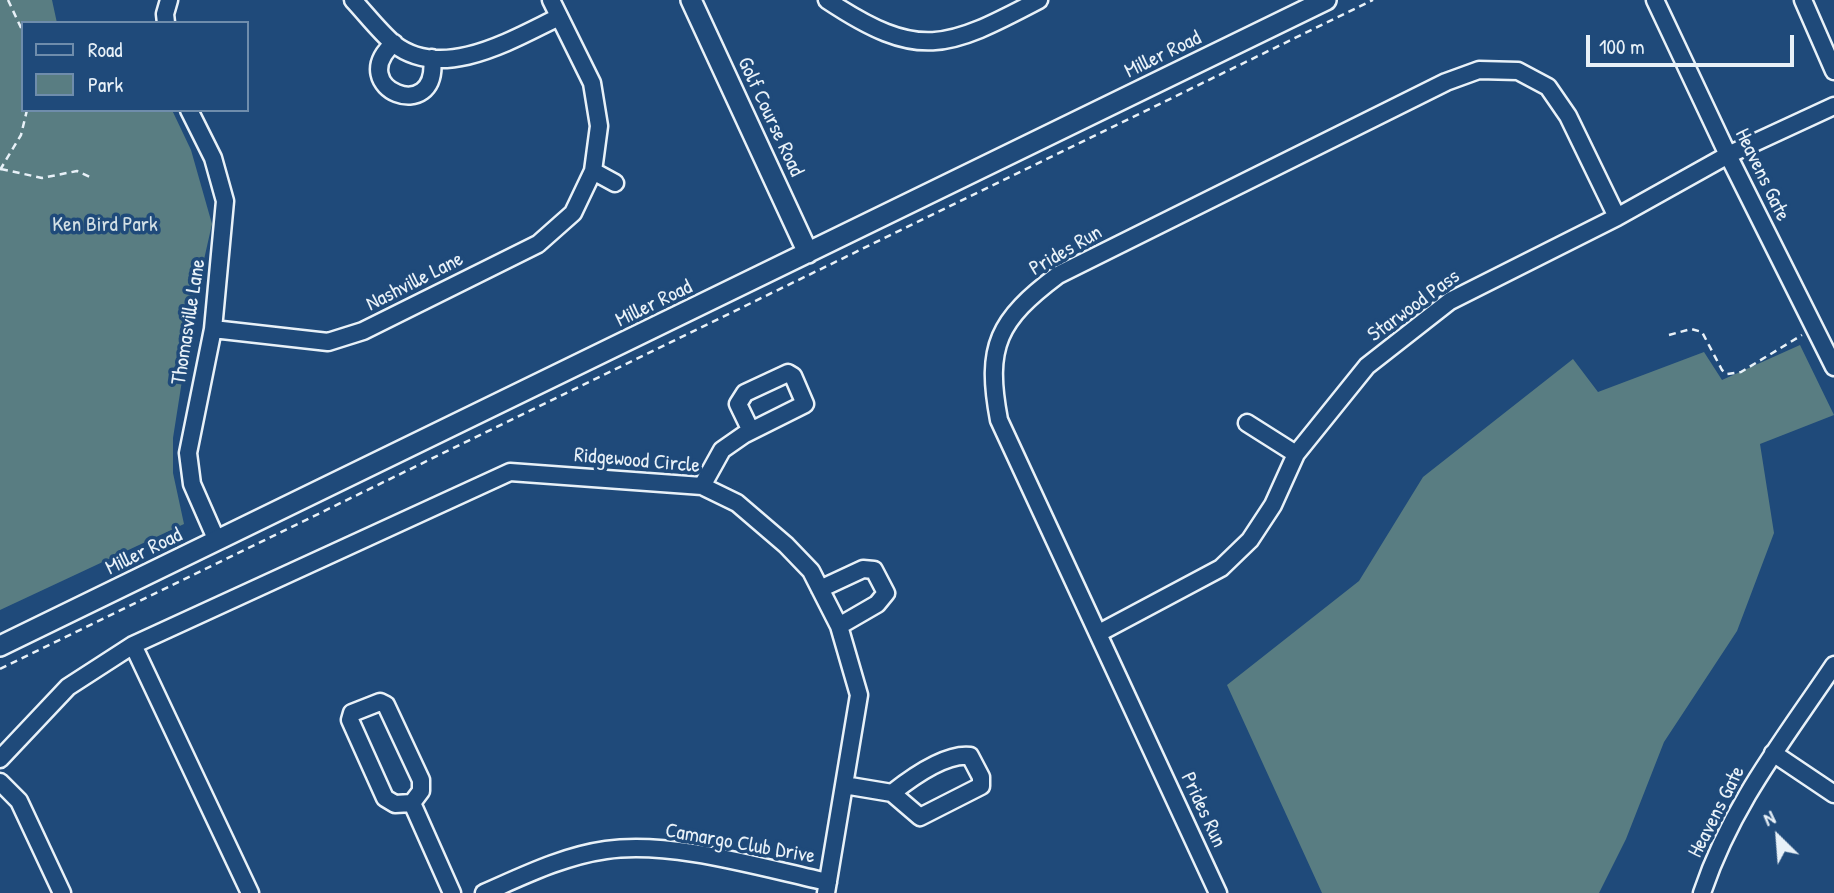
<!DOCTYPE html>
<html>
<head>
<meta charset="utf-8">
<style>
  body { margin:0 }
  #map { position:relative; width:1834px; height:893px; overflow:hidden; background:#1f4a7a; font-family:"Patrick Hand",sans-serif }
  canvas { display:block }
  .legend { position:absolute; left:21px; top:21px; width:228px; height:91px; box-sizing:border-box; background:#1f4a7a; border:2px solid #6f8dac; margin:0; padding:9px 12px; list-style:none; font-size:21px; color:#e8f1f8 }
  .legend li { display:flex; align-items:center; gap:14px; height:35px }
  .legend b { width:35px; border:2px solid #6f8dac }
  .north { position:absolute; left:1743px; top:802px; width:70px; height:70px; -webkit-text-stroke:5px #1f4a7a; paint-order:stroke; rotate:335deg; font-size:19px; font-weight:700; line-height:28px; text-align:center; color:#e8f1f8 }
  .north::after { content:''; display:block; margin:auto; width:24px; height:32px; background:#e8f1f8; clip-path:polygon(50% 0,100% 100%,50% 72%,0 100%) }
  .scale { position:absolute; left:1586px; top:35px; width:208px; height:32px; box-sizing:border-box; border:4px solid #e8f1f8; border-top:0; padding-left:9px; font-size:21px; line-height:24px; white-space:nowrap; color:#e8f1f8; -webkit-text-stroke:5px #1f4a7a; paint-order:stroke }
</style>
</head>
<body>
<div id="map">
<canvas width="1834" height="893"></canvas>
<ul class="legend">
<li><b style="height:9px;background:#1f4a7a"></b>Road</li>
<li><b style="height:19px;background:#597d82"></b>Park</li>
</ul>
<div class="north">N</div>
<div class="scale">100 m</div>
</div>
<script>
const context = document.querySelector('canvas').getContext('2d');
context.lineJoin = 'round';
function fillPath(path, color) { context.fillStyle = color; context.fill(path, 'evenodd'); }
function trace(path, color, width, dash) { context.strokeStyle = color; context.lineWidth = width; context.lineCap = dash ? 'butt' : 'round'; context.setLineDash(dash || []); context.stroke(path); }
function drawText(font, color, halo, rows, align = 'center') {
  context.font = font + ' "Patrick Hand",sans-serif'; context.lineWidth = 7; context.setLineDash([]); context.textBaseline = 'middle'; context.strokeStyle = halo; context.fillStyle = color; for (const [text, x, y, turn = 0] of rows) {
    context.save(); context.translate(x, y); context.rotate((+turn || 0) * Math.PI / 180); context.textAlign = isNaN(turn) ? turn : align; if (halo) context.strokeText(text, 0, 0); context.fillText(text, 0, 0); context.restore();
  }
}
fillPath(new Path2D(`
  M 0,0 L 52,0 L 57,23 L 23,23 L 23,110 L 172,110 L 191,150 L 212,224 L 194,304 L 173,438 L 173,473 L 184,524 L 0,610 Z
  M 1800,345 L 1834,415 L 1760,444 L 1774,533 L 1737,631 L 1664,742 L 1626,839 L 1599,893 L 1322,893 L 1227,685 L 1359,581 L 1423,477 L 1573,359 L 1598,392 L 1704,352 L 1722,380 Z`), '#597d82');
const minor = new Path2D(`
  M 353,0 C 366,14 379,31 394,44 C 443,82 513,39 559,17
  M 827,0 C 919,61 946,49 1039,0
  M 1655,0 L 1728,155 L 1834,367
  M 1803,0 L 1834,71
  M 166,23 L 165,14 L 169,0
  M 394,43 C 343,88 440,127 432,58
  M 189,110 L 213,158 L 225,201 L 213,329 L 188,453 L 192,484 L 217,541
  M 593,171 L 615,183
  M 213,329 L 328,342 L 363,331 L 538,244 L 573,213 L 593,171 L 599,126 L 592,83 L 551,0
  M 1247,423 L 1296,454
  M 702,486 L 722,450 L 745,434 L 805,404 L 793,376 L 788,373 L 745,393 L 738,404 L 751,431
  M 820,589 L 863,569 L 874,570 L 886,593 L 877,604 L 839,626
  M 1099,633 L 1221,568 L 1250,540 L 1273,505 L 1296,454 L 1367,366 L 1450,301 L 1617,217 L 1728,155 L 1834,106
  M 133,645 L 250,893
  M 380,702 L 386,705 L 421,780 L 421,791 L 412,803 L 395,804 L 385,798 L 350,720 L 352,713 Z
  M 1773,753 L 1834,794
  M 0,759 L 68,687 L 133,645 L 510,472 L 702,486 L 737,503 L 786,545 L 811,571 L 839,626 L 859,695 L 826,893
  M 0,782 L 19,801 L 62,893
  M 844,785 L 892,793 L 920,817 L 981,786 L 981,777 L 970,756 C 945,753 911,778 892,793
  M 412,803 L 452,893
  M 484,893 C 523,876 563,856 606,850 C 671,840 763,868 828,882
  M 1218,893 L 999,420 C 985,346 998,320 1058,275 L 1446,82 L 1479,70 L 1518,71 L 1548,87 L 1568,116 L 1617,217
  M 1702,893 C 1732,804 1783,741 1834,665`);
const tertiary = new Path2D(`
  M 691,0 L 808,253
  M 0,646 L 1326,0`);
trace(minor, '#e8f1f8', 21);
trace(tertiary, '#e8f1f8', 24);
trace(new Path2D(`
  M 8,0 L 23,32
  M 1,169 L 42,178 L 77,171 L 90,177
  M 0,170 L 21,135 L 27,110
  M 1669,335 L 1691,329 L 1702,332 L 1722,370 L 1727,374 L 1741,372 L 1802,335
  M 0,669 L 1373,0`), '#e8f1f8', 2.5, [7, 5]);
trace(minor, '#1f4a7a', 16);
trace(tertiary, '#1f4a7a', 19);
drawText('21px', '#e8f1f8', '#1f4a7a', [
  ["Miller Road",1163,55,-26],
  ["Golf Course Road",770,117,65],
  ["Heavens Gate",1762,175,64],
  ["Prides Run",1066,251,-30],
  ["Nashville Lane",415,282,-27],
  ["Miller Road",654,304,-26],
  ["Starwood Pass",1414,306,-36],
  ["Thomasville Lane",189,322,-81],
  ["Ridgewood Circle",637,461,5],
  ["Miller Road",144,552,-26],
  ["Prides Run",1203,810,65],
  ["Heavens Gate",1717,812,-63],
  ["Camargo Club Drive",740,844,10]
]);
drawText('21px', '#d3e0e6', '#1f4a7a', [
  ["Ken Bird Park",105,225]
]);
</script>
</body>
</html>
